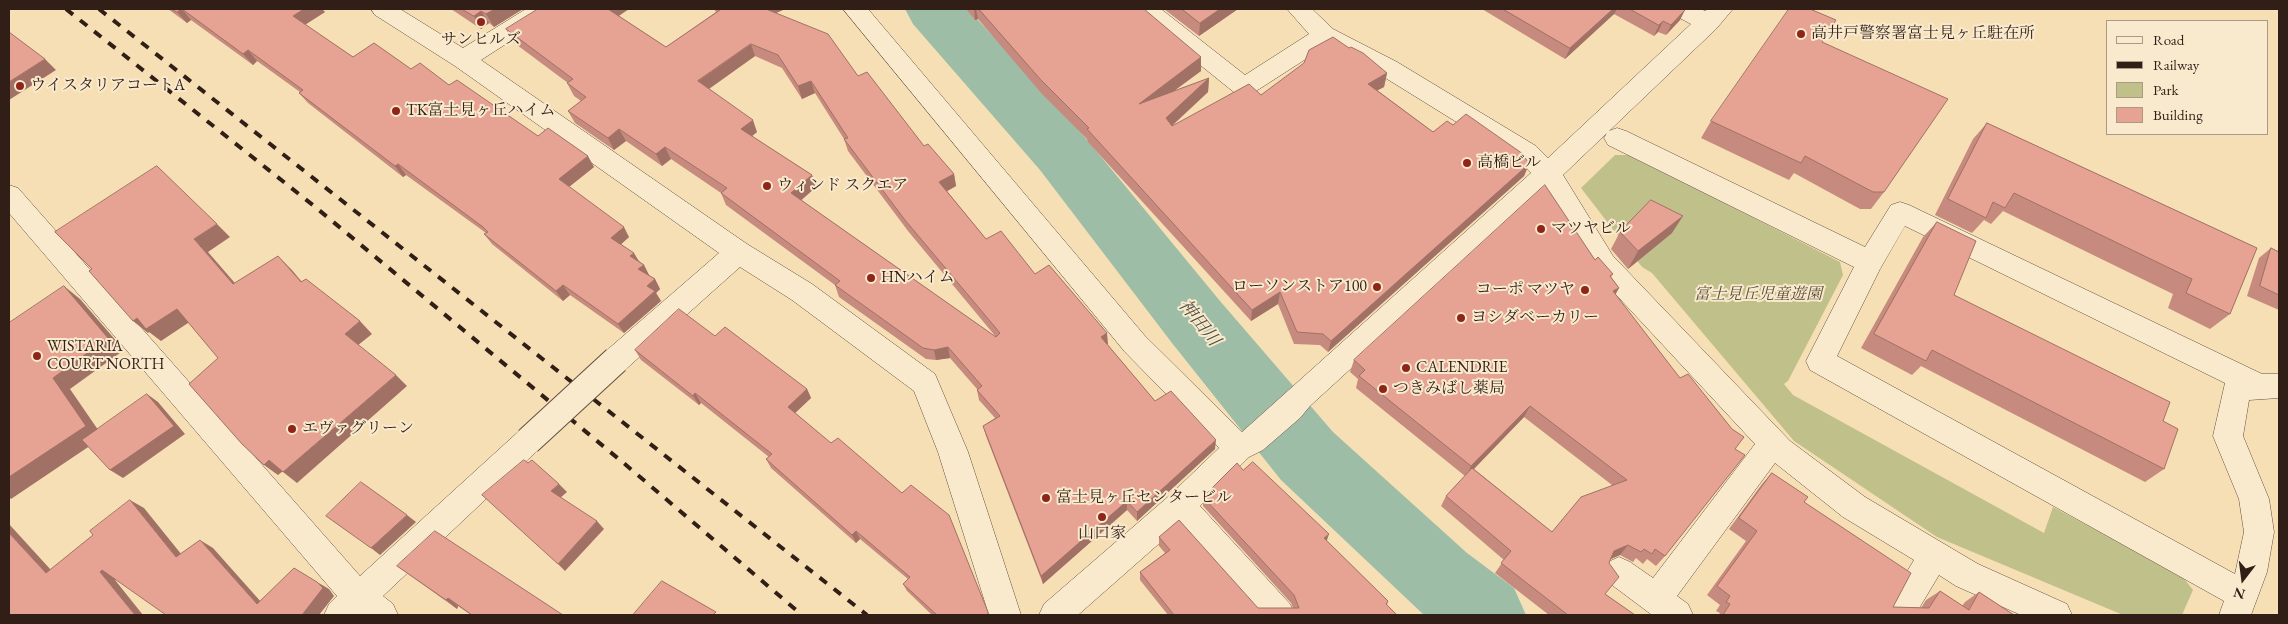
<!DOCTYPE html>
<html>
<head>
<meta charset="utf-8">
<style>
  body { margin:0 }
  #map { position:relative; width:2288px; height:624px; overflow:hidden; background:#f6dfb4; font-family:"EB Garamond",serif }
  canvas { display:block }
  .frame { position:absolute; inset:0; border:10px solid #311f17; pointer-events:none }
  .legend { position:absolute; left:2106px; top:20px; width:162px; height:115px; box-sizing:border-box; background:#f9eace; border:1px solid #a99985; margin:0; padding:6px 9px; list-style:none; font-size:15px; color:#311f17 }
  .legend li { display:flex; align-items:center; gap:10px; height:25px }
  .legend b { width:25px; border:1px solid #a99985 }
  .north { position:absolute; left:2218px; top:554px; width:50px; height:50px; -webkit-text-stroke:4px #f9eace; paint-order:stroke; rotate:195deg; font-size:14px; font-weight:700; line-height:20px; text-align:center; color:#311f17 }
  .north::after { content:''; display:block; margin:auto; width:18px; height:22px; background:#311f17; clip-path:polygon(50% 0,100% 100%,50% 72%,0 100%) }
</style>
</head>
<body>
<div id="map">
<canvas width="2288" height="624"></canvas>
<div class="frame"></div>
<ul class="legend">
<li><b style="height:6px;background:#f9eace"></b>Road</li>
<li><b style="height:6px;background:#311f17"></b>Railway</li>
<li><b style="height:14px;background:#c0c18a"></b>Park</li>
<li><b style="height:14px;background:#e6a292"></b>Building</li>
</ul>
<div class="north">N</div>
</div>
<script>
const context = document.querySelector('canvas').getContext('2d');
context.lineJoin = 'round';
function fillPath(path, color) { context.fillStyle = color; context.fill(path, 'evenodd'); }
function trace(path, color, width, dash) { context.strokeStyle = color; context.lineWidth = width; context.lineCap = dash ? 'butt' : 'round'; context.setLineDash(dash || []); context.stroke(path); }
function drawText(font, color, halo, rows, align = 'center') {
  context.font = font + ' "EB Garamond","Noto Serif JP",serif'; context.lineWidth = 4; context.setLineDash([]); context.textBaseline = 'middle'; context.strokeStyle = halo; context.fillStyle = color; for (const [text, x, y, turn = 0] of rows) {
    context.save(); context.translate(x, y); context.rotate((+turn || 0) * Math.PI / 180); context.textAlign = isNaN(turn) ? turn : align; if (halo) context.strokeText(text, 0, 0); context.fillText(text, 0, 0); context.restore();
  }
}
fillPath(new Path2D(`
  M 1615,155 L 1631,155 L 1840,262 L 1843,275 L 1788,381 L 1784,384 L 1793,395 L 2044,533 L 2053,507 L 2182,576 L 2193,590 L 2182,615 L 2123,615 L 1937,537 L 1794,441 L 1652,273 L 1642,267 L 1581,188 Z`), '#c0c18a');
fillPath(new Path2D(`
  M 905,9 L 968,9 L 1084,136 L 1220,301 L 1333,432 L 1467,553 L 1514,588 L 1526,615 L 1424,615 L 1281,480 L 1172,343 L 1040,170 L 913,24 Z`), '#9ebda7');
const minor = new Path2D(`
  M 371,9 L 400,9 L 463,48 L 526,9 L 554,9 L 551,15 L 481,60 L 747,244 L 812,284 L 935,374 L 968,452 L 1021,615 L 989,615 L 938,452 L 914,391 L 792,300 L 740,267 L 626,369 L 616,372 L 606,369 L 602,360 L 606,351 L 719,253 L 455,66 L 375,15 Z
  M 843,9 L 868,9 L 1145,336 L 1242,432 L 1531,173 L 1518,160 L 1379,74 L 1326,46 L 1253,93 L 1244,96 L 1235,93 L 1138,15 L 1135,9 L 1161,9 L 1245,75 L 1309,34 L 1287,9 L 1312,9 L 1333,29 L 1397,62 L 1536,146 L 1548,158 L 1691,24 L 1674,15 L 1671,9 L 1701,9 L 1705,11 L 1708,9 L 1733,9 L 1716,29 L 1609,131 L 1617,128 L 1626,131 L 1865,247 L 1891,205 L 1900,202 L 1909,205 L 2262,374 L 2279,374 L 2279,398 L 2249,400 L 2243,436 L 2269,499 L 2274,532 L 2267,572 L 2251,615 L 2219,615 L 2224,601 L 1810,370 L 1806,361 L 1854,267 L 1608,145 L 1604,138 L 1607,133 L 1563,175 L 1613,256 L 1790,441 L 1865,497 L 1978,564 L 2067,604 L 2072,615 L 2021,615 L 1956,586 L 1939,575 L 1915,615 L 1881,615 L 1914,560 L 1843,517 L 1775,463 L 1677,596 L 1688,604 L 1693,615 L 1652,615 L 1608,582 L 1603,572 L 1608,562 L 1619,557 L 1630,562 L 1653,578 L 1755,444 L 1595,272 L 1546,190 L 1310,406 L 1300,418 L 1263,450 L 1249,457 L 1200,506 L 1290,604 L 1295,615 L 1258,615 L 1179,526 L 1078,615 L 1039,615 L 1044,604 L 1169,496 L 1219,448 L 1125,352 ZM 1905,226 L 2225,383 L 2213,436 L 2239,499 L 2244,532 L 2235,574 L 1837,356 L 1880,269 Z
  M 9,185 L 18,188 L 360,576 L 518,432 L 528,428 L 538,432 L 543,441 L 538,450 L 383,596 L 393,604 L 398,615 L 324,615 L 329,604 L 337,596 L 9,213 Z`);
trace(minor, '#624f3e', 1);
fillPath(minor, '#f9eace');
trace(new Path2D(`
  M 66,9 L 314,206 L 626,465 L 802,615
  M 99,9 L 867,615`), '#311f17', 4, [9, 9]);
const minorBridge = new Path2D(`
  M 528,441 L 616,360`);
trace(minorBridge, '#624f3e', 29, []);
trace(minorBridge, '#f9eace', 27);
fillPath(new Path2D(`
  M 168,9 L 322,9 L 325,12 L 305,25 L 353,57 L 411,69 L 449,85 L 538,136 L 594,167 L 569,187 L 629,237 L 621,244 L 639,261 L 644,265 L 649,275 L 655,279 L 660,289 L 656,293 L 661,301 L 624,333 L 570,295 L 563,301 L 492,244 L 484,234 L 486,233 L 406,175 L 403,177 L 308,103 L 299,93 L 300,92 L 257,61 L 253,65 L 191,20 L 187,23 Z
  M 451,9 L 523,9 L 494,27 L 489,23 L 481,29 Z
  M 714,9 L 785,9 L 776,13 L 858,76 L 924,146 L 954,174 L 956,186 L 947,191 L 986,239 L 1035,274 L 1107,333 L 1107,344 L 1155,401 L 1215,449 L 1137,521 L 1127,510 L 1043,584 L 986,436 L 983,426 L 995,418 L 979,400 L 977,390 L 977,389 L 950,358 L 936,360 L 926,359 L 839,297 L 835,285 L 726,205 L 721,193 L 671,159 L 662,166 L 626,141 L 614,150 L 575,123 L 568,111 L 581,101 L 574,96 L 567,83 L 568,83 L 513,42 L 506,29 L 619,16 L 666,47 L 716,12 ZM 755,56 L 782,68 L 802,99 L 815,93 L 844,139 L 848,151 L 908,231 L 996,337 L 801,200 L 816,187 L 812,175 L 752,136 L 757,132 L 709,89 Z
  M 966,9 L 1144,9 L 1201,71 L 1173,91 L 1209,78 L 1208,92 L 1172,126 L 1261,95 L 1387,73 L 1384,87 L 1377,90 L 1433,132 L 1453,125 L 1529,164 L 1524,176 L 1328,352 L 1320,345 L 1294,344 L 1278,304 L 1251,321 L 1088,142 L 1087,139 L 1042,94 L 978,19 L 975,20 Z
  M 1164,9 L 1238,9 L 1199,36 Z
  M 1482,9 L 1684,9 L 1680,20 L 1666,35 L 1658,32 L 1654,36 L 1614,14 L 1565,59 Z
  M 1822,42 L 1884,192 L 1871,209 L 1860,209 L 1794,173 L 1789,180 L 1701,138 L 1711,121 Z
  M 1987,123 L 2257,248 L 2230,314 L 2210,329 L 2168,308 L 2173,294 L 2003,211 L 1991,224 L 1984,220 L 1972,233 L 1935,215 L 1973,139 Z
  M 1937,222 L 1954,295 L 2163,421 L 2164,469 L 2145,482 L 1921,366 L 1912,375 L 1861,348 L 1923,237 Z
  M 1620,232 L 1672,233 L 1628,269 L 1611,249 Z
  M 2271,248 L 2279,252 L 2279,310 L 2247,296 L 2259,258 Z
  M 1595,260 L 1613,274 L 1611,277 L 1619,288 L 1615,295 L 1735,449 L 1665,556 L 1656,566 L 1647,559 L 1643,564 L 1636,558 L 1633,562 L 1620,555 L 1611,559 L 1609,563 L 1605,594 L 1635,615 L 1549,615 L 1495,573 L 1504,560 L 1441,506 L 1446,496 L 1465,476 L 1356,388 L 1358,379 L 1350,372 L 1354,360 ZM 1524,417 L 1612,485 L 1552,532 L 1474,469 Z
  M 715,336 L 807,389 L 811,398 L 795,413 L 989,615 L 932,615 L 907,591 L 903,584 L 908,579 L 860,539 L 856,543 L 771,468 L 766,459 L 769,457 L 701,403 L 699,405 L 641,360 L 635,350 Z
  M 1243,470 L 1327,541 L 1388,601 L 1387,605 L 1397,615 L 1168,615 L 1140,580 L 1140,572 L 1165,553 L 1159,546 L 1159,537 L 1258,608 L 1293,608 L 1291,603 L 1203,506 L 1203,497 Z
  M 1772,473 L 1804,502 L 1893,607 L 1921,608 L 1926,600 L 1940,591 L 1962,606 L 1965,602 L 1979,592 L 2014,615 L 1719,615 L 1720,613 L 1716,611 L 1720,605 L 1707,595 L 1746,541 L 1729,529 L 1762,484 Z
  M 397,566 L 563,615 L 471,615 L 458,606 L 457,609 Z`), '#c68b7e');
fillPath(new Path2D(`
  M 182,9 L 191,20 L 187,23 L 177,12 Z
  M 304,9 L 322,9 L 325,12 L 301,27 L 293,16 Z
  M 495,9 L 523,9 L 494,27 L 486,14 Z
  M 607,9 L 629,9 L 613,20 Z
  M 760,9 L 785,9 L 763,19 Z
  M 974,9 L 976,9 L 978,19 L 975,20 Z
  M 1220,9 L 1238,9 L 1199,36 L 1200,23 Z
  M 1613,9 L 1617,9 L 1614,14 L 1565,59 L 1570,48 Z
  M 1685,10 L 1680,20 L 1666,35 L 1671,25 Z
  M 481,11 L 489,23 L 481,29 L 474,16 Z
  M 1663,21 L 1658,32 L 1654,36 L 1659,25 Z
  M 751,44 L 755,56 L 703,93 L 698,81 Z
  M 248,50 L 257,61 L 253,65 L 243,54 Z
  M 1201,57 L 1201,71 L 1139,117 L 1139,104 Z
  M 45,59 L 56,70 L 9,100 L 9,82 Z
  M 1387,73 L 1384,87 L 1365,97 L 1368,84 Z
  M 1209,78 L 1208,92 L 1166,131 L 1166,118 Z
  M 811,81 L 815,93 L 802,99 L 798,86 Z
  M 753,120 L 757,132 L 746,141 L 741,129 Z
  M 619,129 L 626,141 L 614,150 L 608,138 Z
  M 665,147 L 671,159 L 662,166 L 656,154 Z
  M 588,156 L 594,167 L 565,190 L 559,179 Z
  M 398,164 L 406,175 L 403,177 L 395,166 Z
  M 1529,164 L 1524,176 L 1328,352 L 1331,341 Z
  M 954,174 L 956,186 L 942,194 L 939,182 Z
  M 812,175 L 816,187 L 796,205 L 791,193 Z
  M 1683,216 L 1672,233 L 1628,269 L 1638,251 Z
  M 217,224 L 230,237 L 208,252 L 247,297 L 233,284 L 194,239 Z
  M 624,227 L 629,237 L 617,248 L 611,238 Z
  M 634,253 L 640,263 L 630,256 Z
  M 278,256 L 291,269 L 313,295 L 301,282 Z
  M 644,265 L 649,275 L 644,279 L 638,269 Z
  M 655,279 L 660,289 L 656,293 L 661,301 L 624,333 L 618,324 L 647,286 Z
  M 563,285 L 570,295 L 563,301 L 556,291 Z
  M 64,286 L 80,299 L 124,350 L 70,389 L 103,437 L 11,499 L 9,497 L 9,477 L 53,378 Z
  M 1619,288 L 1612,300 L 1613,291 Z
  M 1280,292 L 1278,304 L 1251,321 L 1252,310 Z
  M 177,309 L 191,321 L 161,341 L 149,332 L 148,333 L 133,321 L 137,318 Z
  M 360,321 L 372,334 L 357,346 L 345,334 Z
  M 1107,333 L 1108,344 L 1102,347 L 1101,337 Z
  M 948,347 L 950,358 L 936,360 L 934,350 Z
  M 396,375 L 407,386 L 297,483 L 283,472 Z
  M 807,389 L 811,398 L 792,416 L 788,407 Z
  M 695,393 L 701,403 L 699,405 L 693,396 Z
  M 147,394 L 158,402 L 185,434 L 123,478 L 110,470 Z
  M 1530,406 L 1524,417 L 1466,477 L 1471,466 Z
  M 1216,440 L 1215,449 L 1137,521 L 1137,512 Z
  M 269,460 L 283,471 L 278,475 L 264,465 Z
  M 559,484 L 567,492 L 559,499 L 551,491 Z
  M 130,500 L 144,508 L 190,565 L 176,557 Z
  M 1127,501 L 1127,510 L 1043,584 L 1041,576 Z
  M 407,515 L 416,522 L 380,555 L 371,548 Z
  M 597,521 L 604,529 L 565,571 L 558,564 Z
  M 9,524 L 61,581 L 46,573 L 9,533 Z
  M 856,531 L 860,539 L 856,543 L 852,535 Z
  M 1329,534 L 1326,543 L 1324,538 Z
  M 200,540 L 213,548 L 270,612 L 257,604 Z
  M 1628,545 L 1620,555 L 1606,561 L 1614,551 Z
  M 102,570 L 117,578 L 115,580 L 143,615 L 135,615 L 100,572 Z
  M 317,582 L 329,589 L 334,596 L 319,615 L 302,615 Z
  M 448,598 L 458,606 L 457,609 L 446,600 Z`), '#a17166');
const building = new Path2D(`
  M 172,9 L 304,9 L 293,16 L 353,57 L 374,43 L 411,69 L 420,63 L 449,85 L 457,80 L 538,136 L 548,128 L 588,156 L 559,179 L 624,227 L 611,238 L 634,253 L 630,256 L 644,265 L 638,269 L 655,279 L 647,286 L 655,291 L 618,324 L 563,285 L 556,291 L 484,234 L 488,232 L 483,227 L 398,164 L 395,166 L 299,93 L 303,90 L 248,50 L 243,54 L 182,9 L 177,12 Z
  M 462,9 L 495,9 L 486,14 L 481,11 L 474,16 Z
  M 538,9 L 608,9 L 666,47 L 720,10 L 719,9 L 766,9 L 828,34 L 858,76 L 867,72 L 924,146 L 928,144 L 954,174 L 939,182 L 986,239 L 1001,231 L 1035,274 L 1049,265 L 1107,333 L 1101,337 L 1155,401 L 1171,391 L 1216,440 L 1137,512 L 1127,501 L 1041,576 L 983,426 L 1000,416 L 977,390 L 982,386 L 948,347 L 934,350 L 923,348 L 835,285 L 840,281 L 721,193 L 727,188 L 665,147 L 656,154 L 619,129 L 608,138 L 568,111 L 586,97 L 567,83 L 573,79 L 506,29 ZM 751,44 L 778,55 L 798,86 L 811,81 L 848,138 L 844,139 L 905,220 L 1000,333 L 996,337 L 791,193 L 812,175 L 741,129 L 753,120 L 698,81 Z
  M 979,9 L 1144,9 L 1201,57 L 1139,104 L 1209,78 L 1166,118 L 1172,126 L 1249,84 L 1261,95 L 1304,63 L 1309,50 L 1333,37 L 1349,48 L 1351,47 L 1363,53 L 1387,73 L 1368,84 L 1433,132 L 1447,121 L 1453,125 L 1466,114 L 1523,154 L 1529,164 L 1331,341 L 1323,334 L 1297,332 L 1280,292 L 1252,310 L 1087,129 L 1089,128 L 1041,80 Z
  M 1182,9 L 1220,9 L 1200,23 Z
  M 1503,9 L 1613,9 L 1570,48 Z
  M 1630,9 L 1684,9 L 1685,10 L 1671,25 L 1663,21 L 1659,25 Z
  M 1789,9 L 1810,9 L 1836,20 L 1822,42 L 1948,99 L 1884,192 L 1873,192 L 1805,156 L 1801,163 L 1711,121 Z
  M 9,32 L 45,59 L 9,82 Z
  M 1987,123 L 2257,248 L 2230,314 L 2186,293 L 2192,279 L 2014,193 L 2005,208 L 1993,202 L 1986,218 L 1948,199 Z
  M 157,166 L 217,224 L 194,239 L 233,284 L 278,256 L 301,282 L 306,279 L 360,321 L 345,334 L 396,375 L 283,472 L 269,460 L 264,465 L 242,444 L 189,384 L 218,358 L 177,309 L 146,329 L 137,318 L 133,321 L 89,271 L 92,269 L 55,232 Z
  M 1545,185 L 1595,260 L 1598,257 L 1613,274 L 1610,276 L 1619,288 L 1613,291 L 1680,378 L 1688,374 L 1732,429 L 1744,437 L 1735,449 L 1745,455 L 1665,556 L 1655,549 L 1652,554 L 1644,549 L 1641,552 L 1628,545 L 1614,551 L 1609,563 L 1619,577 L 1605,594 L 1635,615 L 1568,615 L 1501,563 L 1511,551 L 1446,496 L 1472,468 L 1552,532 L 1581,497 L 1627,480 L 1530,406 L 1471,466 L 1359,376 L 1365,370 L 1354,360 Z
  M 1651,200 L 1683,216 L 1638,251 L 1620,232 Z
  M 1937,222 L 1976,241 L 1954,295 L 2170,402 L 2163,421 L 2178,429 L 2164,469 L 1932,350 L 1926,361 L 1874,334 Z
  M 2271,248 L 2279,252 L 2279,295 L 2260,286 Z
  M 64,286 L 108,338 L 53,378 L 86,426 L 9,477 L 9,323 Z
  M 679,309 L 715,336 L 725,327 L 807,389 L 788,407 L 831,443 L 838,438 L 902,493 L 911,485 L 949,515 L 988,612 L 988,615 L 937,615 L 903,584 L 910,577 L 856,531 L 852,535 L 766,459 L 772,454 L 695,393 L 693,396 L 635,350 Z
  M 147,394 L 174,426 L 110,470 L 82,440 Z
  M 524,460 L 528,463 L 532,460 L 559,484 L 551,491 L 597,521 L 558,564 L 482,495 Z
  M 1253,462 L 1329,534 L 1324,538 L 1388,601 L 1386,604 L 1397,615 L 1174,615 L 1140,572 L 1170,550 L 1159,537 L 1179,520 L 1258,608 L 1299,608 L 1294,595 L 1203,497 L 1237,463 L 1243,470 Z
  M 1772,473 L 1808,497 L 1804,502 L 1911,573 L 1893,607 L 1929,608 L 1940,591 L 1969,610 L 1979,592 L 2014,615 L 1723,615 L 1730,604 L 1726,602 L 1730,596 L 1717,586 L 1757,531 L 1739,518 Z
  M 361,482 L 407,515 L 371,548 L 326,516 Z
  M 130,500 L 176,557 L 200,540 L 257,604 L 294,568 L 317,582 L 323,588 L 302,615 L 166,615 L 102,570 L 100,572 L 135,615 L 9,615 L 9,533 L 46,573 L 93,535 L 90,531 Z
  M 435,531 L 563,615 L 472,615 L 448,598 L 446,600 L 397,566 Z
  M 662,581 L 716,612 L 713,615 L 633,615 Z`);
fillPath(building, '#e6a292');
trace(building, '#a17166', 1);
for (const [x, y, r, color] of [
  [481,22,5,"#8f2418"],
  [1801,34,5,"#8f2418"],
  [20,86,5,"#8f2418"],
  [396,111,5,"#8f2418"],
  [1467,163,5,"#8f2418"],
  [767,186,5,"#8f2418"],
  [1541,229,5,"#8f2418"],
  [871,278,5,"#8f2418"],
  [1377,287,5,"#8f2418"],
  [1585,290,5,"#8f2418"],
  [1461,318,5,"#8f2418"],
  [37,356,5,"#8f2418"],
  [1406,368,5,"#8f2418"],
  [1383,389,5,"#8f2418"],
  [292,429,5,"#8f2418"],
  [1046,498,5,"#8f2418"],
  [1102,517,5,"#8f2418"]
]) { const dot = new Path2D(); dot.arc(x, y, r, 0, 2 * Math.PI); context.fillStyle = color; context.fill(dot); trace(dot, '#f9eace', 2); }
drawText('16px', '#311f17', '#f9eace', [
  ["高井戸警察署富士見ヶ丘駐在所",1811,34],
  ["サンヒルズ",481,40,"center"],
  ["ウイスタリアコートA",30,86],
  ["TK富士見ヶ丘ハイム",406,111],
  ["高橋ビル",1477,163],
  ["ウィンド スクエア",777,186],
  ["マツヤビル",1551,229],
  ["HNハイム",881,278],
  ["ローソンストア100",1367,287,"right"],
  ["コーポ マツヤ",1575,290,"right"],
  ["ヨシダベーカリー",1471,318],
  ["WISTARIA",47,347],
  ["COURT NORTH",47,365],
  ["CALENDRIE",1416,368],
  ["つきみばし薬局",1393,389],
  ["エヴァグリーン",302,429],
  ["富士見ヶ丘センタービル",1056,498],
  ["山口家",1102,534,"center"]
], 'left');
drawText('italic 16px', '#5c503a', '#f9eace', [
  ["富士見丘児童遊園",1758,295]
]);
drawText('italic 18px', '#524e42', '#f9eace', [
  ["神田川",1199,323,51]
]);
</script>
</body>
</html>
